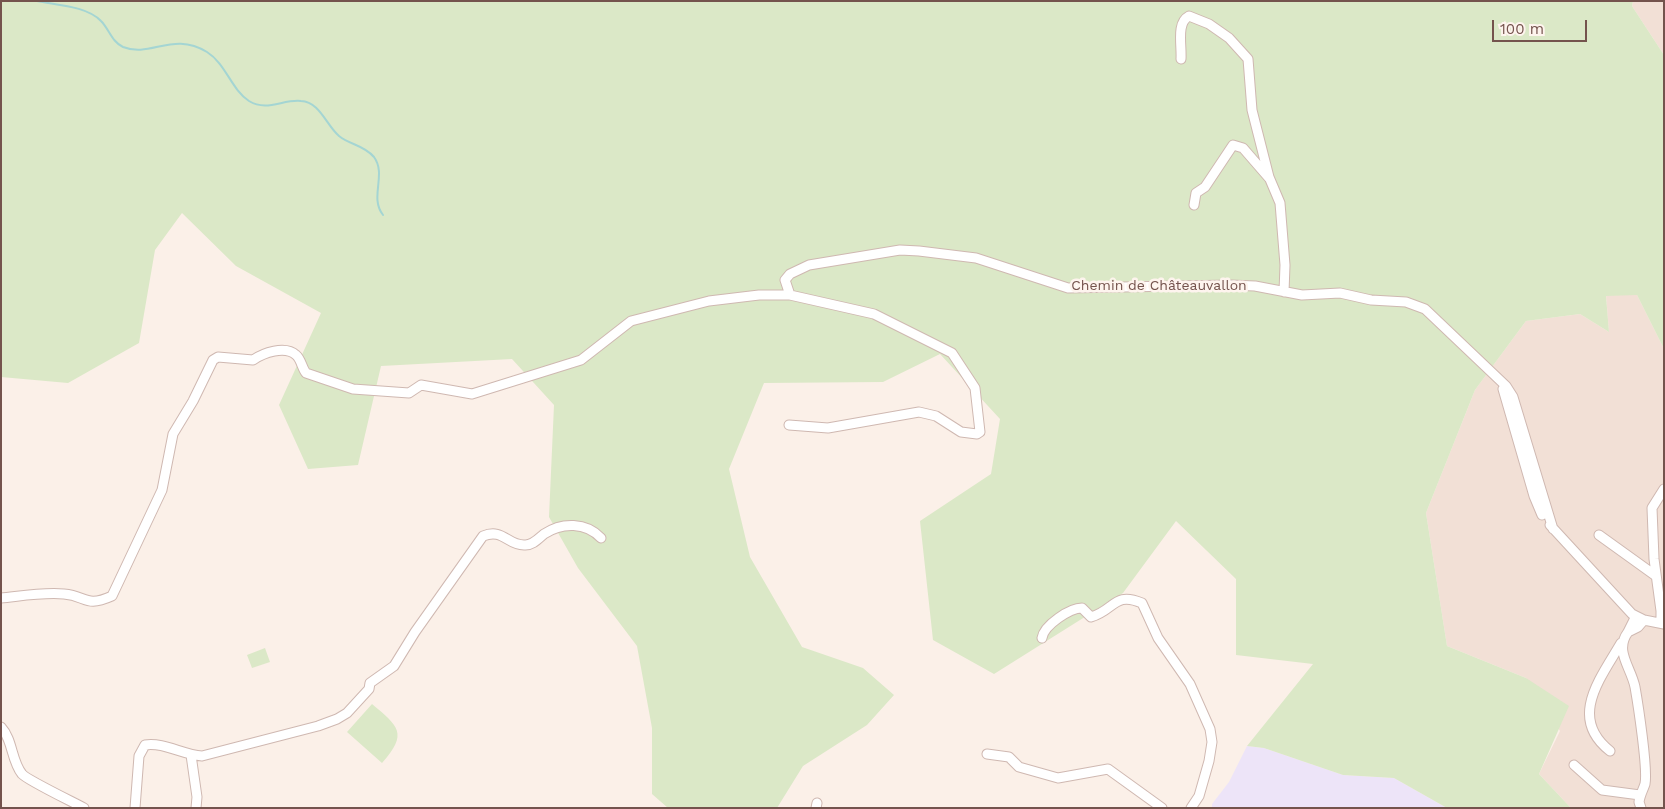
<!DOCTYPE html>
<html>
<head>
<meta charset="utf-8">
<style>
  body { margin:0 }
  #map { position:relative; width:1665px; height:809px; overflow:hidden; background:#fbf0e8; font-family:"Work Sans",sans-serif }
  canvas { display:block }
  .frame { position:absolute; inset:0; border:2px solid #74534d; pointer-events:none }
  .scale { position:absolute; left:1492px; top:20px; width:95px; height:22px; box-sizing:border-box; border:2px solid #74534d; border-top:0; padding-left:6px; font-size:15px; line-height:18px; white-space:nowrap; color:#74534d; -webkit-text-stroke:4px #fef4ee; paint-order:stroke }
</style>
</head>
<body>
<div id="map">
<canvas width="1665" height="809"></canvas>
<div class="frame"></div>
<div class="scale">100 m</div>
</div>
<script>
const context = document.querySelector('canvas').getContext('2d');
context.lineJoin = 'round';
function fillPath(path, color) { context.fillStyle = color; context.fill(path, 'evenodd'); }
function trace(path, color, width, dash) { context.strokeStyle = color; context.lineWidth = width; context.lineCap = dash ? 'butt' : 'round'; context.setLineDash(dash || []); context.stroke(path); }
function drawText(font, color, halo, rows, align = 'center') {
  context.font = font + ' "Work Sans",sans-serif'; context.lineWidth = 5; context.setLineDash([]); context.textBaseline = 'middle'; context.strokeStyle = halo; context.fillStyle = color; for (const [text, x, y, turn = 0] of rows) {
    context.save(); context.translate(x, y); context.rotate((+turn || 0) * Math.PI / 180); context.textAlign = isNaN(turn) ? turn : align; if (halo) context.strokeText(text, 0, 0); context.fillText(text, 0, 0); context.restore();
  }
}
fillPath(new Path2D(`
  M 1633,1 L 1664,1 L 1664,55 L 1632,6 Z
  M 1606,295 L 1637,295 L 1664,349 L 1664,808 L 1571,808 L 1539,774 L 1560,731 L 1526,678 L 1447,646 L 1426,513 L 1475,390 L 1526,321 L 1580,314 L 1609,332 Z`), '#f2e0d6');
fillPath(new Path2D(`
  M 1247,746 L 1264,748 L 1343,775 L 1394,778 L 1447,808 L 1212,808 L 1212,804 L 1229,782 Z`), '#ede4f8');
fillPath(new Path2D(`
  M 1,1 L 1633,1 L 1632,6 L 1664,55 L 1664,349 L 1637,295 L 1606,296 L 1609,332 L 1580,314 L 1526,321 L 1475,390 L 1426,513 L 1447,646 L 1526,678 L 1569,706 L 1539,774 L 1571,808 L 1447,808 L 1394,778 L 1343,775 L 1264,748 L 1247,746 L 1313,664 L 1236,655 L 1236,579 L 1176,521 L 1123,593 L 994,674 L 933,640 L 920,521 L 991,474 L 1000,419 L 940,354 L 883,382 L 764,383 L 729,469 L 750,557 L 802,647 L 863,668 L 894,695 L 867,725 L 803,766 L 777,808 L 668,808 L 652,794 L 652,728 L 637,646 L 578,568 L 549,517 L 554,405 L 512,359 L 381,366 L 358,465 L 308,469 L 279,405 L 321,313 L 236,266 L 182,213 L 155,250 L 139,343 L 68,383 L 1,377 Z
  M 265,648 L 270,662 L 252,668 L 247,655 Z
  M 372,704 C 398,726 409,733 382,763 L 347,732 Z`), '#dbe8c7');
trace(new Path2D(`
  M 37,1 C 56,5 87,6 101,21 C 109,29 112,42 123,47 C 151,58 173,31 207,52 C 226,64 231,89 249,101 C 267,112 283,99 301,101 C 320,102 326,125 339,136 C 350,145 364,145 374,157 C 387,175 369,197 383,215`), '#a4d5d3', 2);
const minor = new Path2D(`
  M 1181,59 C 1182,45 1176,23 1189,16 L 1209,24 L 1229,38 L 1248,59 L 1252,110 L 1269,177 L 1280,203 L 1285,265 L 1284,292
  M 1194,205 L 1196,193 L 1205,187 L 1233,145 L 1243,148 L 1269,178
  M 790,295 L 785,280 L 790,274 L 809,265 L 900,250 L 919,251 L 976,258 L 1068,288 L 1231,285 L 1255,286 L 1302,295 L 1340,293 L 1371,300 L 1406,302 L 1425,309 L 1506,386 L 1513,397 L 1553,529
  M 1503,389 L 1534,496 L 1542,515
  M 1550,525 L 1632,614 L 1644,620 L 1664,624
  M 1599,535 L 1656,576
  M 1,598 C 21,596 44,592 64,594 C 87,596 85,608 112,596 L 162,490 L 173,434 L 193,401 L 213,360 L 218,357 L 253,360 C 263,353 285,345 296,355 C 301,359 302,368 306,373 L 353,389 L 409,393 L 421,385 L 472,394 L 581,360 L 631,321 L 709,301 L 759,295 L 790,295 L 874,314 L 952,353 L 975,388 L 980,432 L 977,434 L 961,432 L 936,416 L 919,412 L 828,428 L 789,425
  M 1636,616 L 1628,632 L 1638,627 L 1644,620
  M 1661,623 L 1661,611 L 1654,559 L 1652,508 L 1664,489
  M 1628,632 C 1614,651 1631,667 1635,687 C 1638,704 1648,769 1645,784 C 1643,790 1640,795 1639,802 L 1641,808
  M 1042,638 C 1044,625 1070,608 1082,608 L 1091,617 C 1115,610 1114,591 1142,603 L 1158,638 L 1190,684 L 1210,729 L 1212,742 L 1209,761 L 1199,796 L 1191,808
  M 1,727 C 13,740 11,760 22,774 C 27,780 73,802 84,808
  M 1610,751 C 1568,718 1600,679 1621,643
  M 987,754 L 1009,757 L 1019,767 L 1058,778 L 1108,769 L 1162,808
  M 191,755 L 197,797 L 196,808
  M 1574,765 L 1602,790 L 1640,795
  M 135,808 L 139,756 L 145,745 C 164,742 183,755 202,756 L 318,726 L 337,719 L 347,713 L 369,689 L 370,683 L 394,666 L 415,632 L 483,536 C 503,528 507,545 524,545 C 532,546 538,539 544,534 C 562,522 586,522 601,538
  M 816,808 L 817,803`);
trace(minor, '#cfb8b1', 11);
trace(minor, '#fff', 9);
drawText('14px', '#74534d', '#fef4ee', [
  ["Chemin de Châteauvallon",1159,286]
]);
</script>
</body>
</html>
